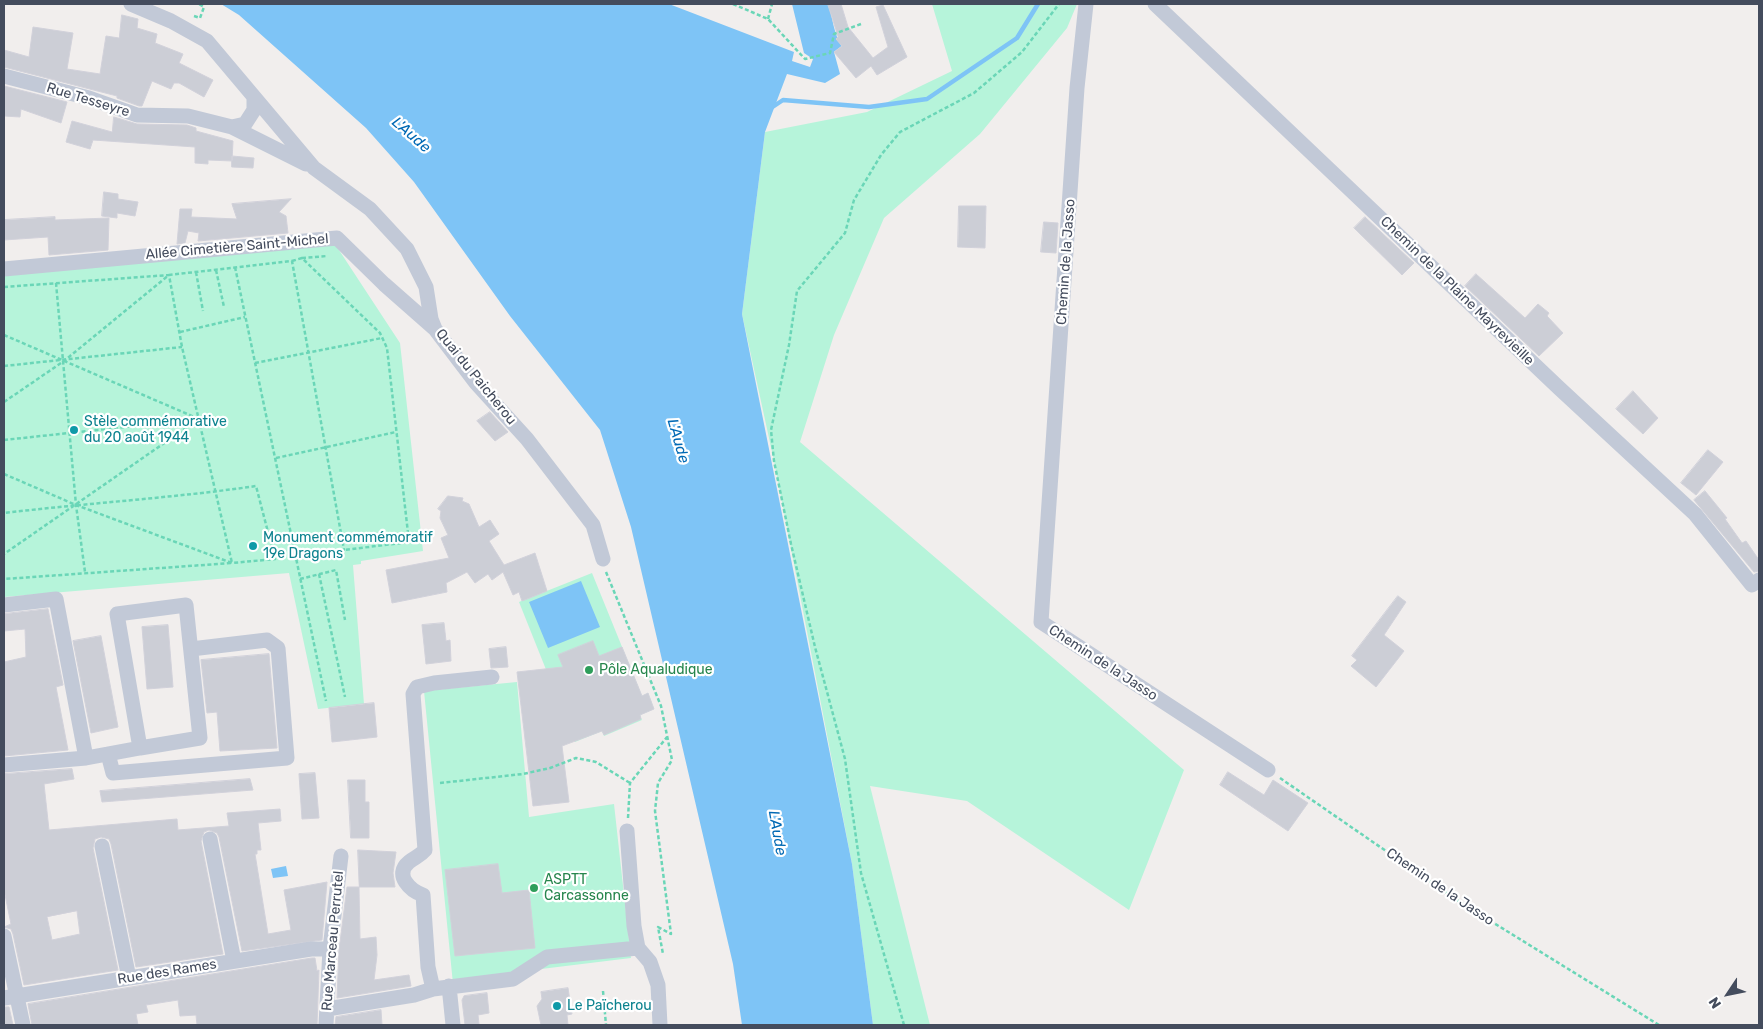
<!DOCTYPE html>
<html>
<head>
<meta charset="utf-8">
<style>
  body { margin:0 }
  #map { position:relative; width:1763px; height:1029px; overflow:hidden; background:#f1eeed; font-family:Rubik,sans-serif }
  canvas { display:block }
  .frame { position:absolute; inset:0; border:5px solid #444c5d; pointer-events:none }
  .north { position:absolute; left:1703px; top:969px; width:50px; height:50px; -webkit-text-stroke:4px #fff; paint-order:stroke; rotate:236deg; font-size:14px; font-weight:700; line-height:20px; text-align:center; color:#444c5d }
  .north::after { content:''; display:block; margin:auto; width:18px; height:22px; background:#444c5d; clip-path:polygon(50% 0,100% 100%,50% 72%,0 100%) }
</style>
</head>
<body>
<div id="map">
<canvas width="1763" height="1029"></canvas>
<div class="frame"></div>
<div class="north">N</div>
</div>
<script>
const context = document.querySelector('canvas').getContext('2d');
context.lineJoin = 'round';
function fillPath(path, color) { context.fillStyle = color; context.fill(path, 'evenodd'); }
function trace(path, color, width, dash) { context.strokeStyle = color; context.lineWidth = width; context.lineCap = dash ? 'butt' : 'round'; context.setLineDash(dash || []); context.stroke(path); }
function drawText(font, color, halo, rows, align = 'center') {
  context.font = font + ' Rubik,sans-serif'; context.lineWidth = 4.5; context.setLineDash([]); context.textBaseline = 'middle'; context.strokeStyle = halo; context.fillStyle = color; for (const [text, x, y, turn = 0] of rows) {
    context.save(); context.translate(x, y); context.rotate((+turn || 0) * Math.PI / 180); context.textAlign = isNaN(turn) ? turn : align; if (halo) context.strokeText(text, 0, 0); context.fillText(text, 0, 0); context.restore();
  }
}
fillPath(new Path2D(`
  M 932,4 L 1077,4 L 1067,28 L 980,134 L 884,218 L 834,335 L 800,442 L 1184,770 L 1129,910 L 967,801 L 870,786 L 930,1025 L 873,1025 L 852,864 L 774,461 L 742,314 L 765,132 L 867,112 L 952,71 Z
  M 335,244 L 400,343 L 423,551 L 361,561 L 361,564 L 353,565 L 364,704 L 318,709 L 289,573 L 4,597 L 4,274 Z
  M 592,573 L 642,696 L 648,693 L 654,709 L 640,715 L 642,720 L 604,736 L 602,731 L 575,742 L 519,602 Z
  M 517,682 L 529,817 L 614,804 L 631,958 L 533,970 L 453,984 L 424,691 Z`), '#b6f4da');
fillPath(new Path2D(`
  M 221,4 L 669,4 L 794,52 L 792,61 L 810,67 L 813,59 L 804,53 L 792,4 L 829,4 C 832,17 834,35 842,46 L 834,52 L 840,74 L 825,83 L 787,74 L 765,132 L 742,314 L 852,864 L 873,1025 L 742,1025 L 733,964 L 631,527 L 600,430 L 510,316 L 414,182 L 366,128 L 239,15 Z
  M 581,581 L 600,627 L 548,648 L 529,602 Z
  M 286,866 L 288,876 L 273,878 L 271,869 Z`), '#7ec4f6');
trace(new Path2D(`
  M 771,108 L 783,100 L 869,107 L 927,99 L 1017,38 L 1038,4`), '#7ec4f6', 4.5);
const building = new Path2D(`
  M 828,4 L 841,4 L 848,27 L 873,58 L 888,47 L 876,7 L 883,5 L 907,57 L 877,75 L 871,66 L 856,78 L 834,52 L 842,46 L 836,39 L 838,37 Z
  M 122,15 L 138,19 L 137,28 L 157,34 L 155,43 L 183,54 L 179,63 L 213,80 L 204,97 L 179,83 L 174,83 L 171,89 L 152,81 L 142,106 L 139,106 L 117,98 L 117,96 L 4,67 L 4,50 L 29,57 L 33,27 L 73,33 L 67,69 L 100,74 L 106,36 L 119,38 Z
  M 4,86 L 67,102 L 61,123 L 21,109 L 20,117 L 4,116 Z
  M 114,117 L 137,124 L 187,125 L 196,128 L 196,131 L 233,141 L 232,161 L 208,160 L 208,164 L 195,163 L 195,147 L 93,140 L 90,149 L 66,142 L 72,121 L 112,132 Z
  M 232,156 L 254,158 L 253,168 L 232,167 Z
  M 104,192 L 118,194 L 118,199 L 138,202 L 135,216 L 117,213 L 117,218 L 102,216 Z
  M 291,199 L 279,212 L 286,216 L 288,233 L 198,241 L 199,233 L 188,231 L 185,243 L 177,244 L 180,209 L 192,209 L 191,217 L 237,219 L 232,204 Z
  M 959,206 L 986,206 L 985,248 L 958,247 Z
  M 55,217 L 55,220 L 109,218 L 108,250 L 49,255 L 48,237 L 4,240 L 4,220 Z
  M 1365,217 L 1414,263 L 1402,275 L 1354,228 Z
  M 1044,222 L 1058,223 L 1056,253 L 1041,252 Z
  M 1476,274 L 1525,318 L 1538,304 L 1549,313 L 1547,316 L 1563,333 L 1539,356 L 1465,286 Z
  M 1633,391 L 1658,418 L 1643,434 L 1616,409 Z
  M 490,412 L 508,432 L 495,441 L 477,421 Z
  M 1708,450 L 1723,462 L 1696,495 L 1681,483 Z
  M 1705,491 L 1727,518 L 1725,519 L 1742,543 L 1746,541 L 1759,560 L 1759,571 L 1754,572 L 1694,500 Z
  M 448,496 L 463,498 L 462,501 L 469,504 L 479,527 L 490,520 L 499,534 L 489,541 L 504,565 L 535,553 L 547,591 L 522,601 L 519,592 L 513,595 L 503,572 L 492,580 L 488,574 L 475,583 L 467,572 L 446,583 L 447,592 L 392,603 L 386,570 L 449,558 L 441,538 L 448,535 L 440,518 L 441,511 L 438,509 Z
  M 1398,596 L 1406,602 L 1384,635 L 1404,651 L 1376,687 L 1351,666 L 1357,660 L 1352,656 Z
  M 48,609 L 63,685 L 56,687 L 68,750 L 4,756 L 4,662 L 26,657 L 25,629 L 4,631 L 4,614 Z
  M 444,623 L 446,641 L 450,640 L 451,661 L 426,664 L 422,625 Z
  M 168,625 L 173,687 L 147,689 L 142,627 Z
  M 101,636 L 118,727 L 91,733 L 73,641 Z
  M 593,641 L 599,656 L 622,647 L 642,696 L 648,693 L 654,709 L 640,715 L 641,719 L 604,735 L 602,731 L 562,746 L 569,802 L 533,806 L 517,672 L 563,667 L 558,655 Z
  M 506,647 L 508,667 L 491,668 L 489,649 Z
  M 269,654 L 277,748 L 220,751 L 217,712 L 207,713 L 201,660 Z
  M 374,703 L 377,737 L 332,742 L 329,708 Z
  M 72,769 L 74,779 L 44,784 L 49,830 L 177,819 L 178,830 L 229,826 L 227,813 L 280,809 L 281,821 L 258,823 L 261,850 L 257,850 L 257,854 L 255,854 L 268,934 L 291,930 L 284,890 L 327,882 L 322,940 L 242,951 L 219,837 L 217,833 L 209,830 L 204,832 L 201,841 L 223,954 L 136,967 L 111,844 L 109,839 L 101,837 L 95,839 L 93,848 L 118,970 L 24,985 L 13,934 L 11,929 L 4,927 L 11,924 L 4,890 L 4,774 ZM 77,911 L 80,934 L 52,940 L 47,917 Z
  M 1228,772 L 1264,795 L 1273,780 L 1308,803 L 1288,831 L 1220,785 Z
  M 315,773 L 319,818 L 302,819 L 299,774 Z
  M 250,779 L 253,790 L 102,802 L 100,791 Z
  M 348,780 L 365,780 L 365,802 L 369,802 L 369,838 L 351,838 Z
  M 358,850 L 396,852 L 393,873 L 395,887 L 359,887 L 360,939 L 376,937 L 377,955 L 374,980 L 409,975 L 411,986 L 337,998 L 339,950 L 347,887 L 359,887 Z
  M 498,864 L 502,893 L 529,890 L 535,948 L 455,956 L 445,870 Z
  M 312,958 L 315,958 L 317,971 L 319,970 L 317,1025 L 197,1025 L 196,1015 L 180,1016 L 178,1000 L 146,1005 L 148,1012 L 136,1014 L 138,1025 L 32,1025 L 28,1004 Z
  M 568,988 L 572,1014 L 567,1015 L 568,1025 L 541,1025 L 537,1006 L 542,999 L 541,992 Z
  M 487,993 L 489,1013 L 478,1015 L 479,1024 L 465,1025 L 462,1000 L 464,996 Z
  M 4,1007 L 9,1007 L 13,1025 L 4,1025 Z
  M 381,1010 L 382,1025 L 335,1025 L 336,1017 Z`);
fillPath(building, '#ccced6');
trace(building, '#d1d1da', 1);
trace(new Path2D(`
  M 733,4 L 768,19 L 805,59 L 830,53 L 834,34 L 861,24
  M 194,16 L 200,18 L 204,7 L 199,4
  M 768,19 L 772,4
  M 302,258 L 327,256
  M 292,261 L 302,258 L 380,333 L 387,348 L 409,542 L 344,550
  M 235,267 L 326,701
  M 216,270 L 224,307
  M 196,272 L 203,311
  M 56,283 L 76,505 L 85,572
  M 4,287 L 169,275 L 182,347 L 232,563 L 4,579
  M 180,332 L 245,317
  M 4,335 L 199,419 L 4,554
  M 255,363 L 382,338
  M 4,366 L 182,347
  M 4,402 L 64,361 L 169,275 L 292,261 L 344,550 L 297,559
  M 4,440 L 199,419
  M 276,458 L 396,432
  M 4,474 L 76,505 L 232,563 L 275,559 L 256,486 C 173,498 88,503 4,513
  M 606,572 L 661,706 L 672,760 L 658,783 L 655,811 L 671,934 L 658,927 L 663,954
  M 319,574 L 345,697
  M 300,579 L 336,570 L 345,620
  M 1280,778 L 1463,904 L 1659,1025
  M 440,783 L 523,774 L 550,768 L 576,758 L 596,762 L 630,783
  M 628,818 L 630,783 L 667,737
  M 603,991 L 606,1025
  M 904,1025 L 861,873 L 845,759 L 815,647 L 791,544 L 774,461 L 771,430 L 789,345 L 797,291 L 845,233 L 854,200 L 881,155 L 900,132 L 974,93 L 1022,52 L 1059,4`), '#6ad6b7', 2.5, [4, 2.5]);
trace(new Path2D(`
  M 131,4 L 171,21 L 207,41 L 314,168 L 370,209 L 407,249 L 426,287 L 431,319 L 435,329 L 476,383 L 527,439 L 593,525 L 603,559
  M 1086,4 L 1077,88 L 1041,622 L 1268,770
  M 1155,4 L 1559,388 L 1695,514 L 1752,585 L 1759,580
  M 4,76 L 89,98 L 137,115 L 188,116 L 232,127 L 306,164
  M 232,127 L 245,124 L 254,110 L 254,98
  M 4,269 L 337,238 L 384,284 L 434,328
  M 4,605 L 56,599 L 86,758 L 4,765
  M 108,754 L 113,773 L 287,758 L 278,648 L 267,640 L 191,649
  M 86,758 L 140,748 L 117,614 L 186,605 L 200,738 L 140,748
  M 627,831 L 634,926 L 638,948 L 650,962 L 658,985 L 660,1025
  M 210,839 L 234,961
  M 102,846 L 129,978
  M 4,936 L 23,1025
  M 449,986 L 453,1025
  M 433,989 L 428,967 L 423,895 C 411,891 393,875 409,862 C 415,857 420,856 425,850 L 413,694 L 417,687 L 434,683 L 492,677
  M 4,998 L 311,949 L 330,949
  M 327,1009 L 414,995 L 433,989 L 513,979 L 547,957 L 638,948
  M 326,1025 L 330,949 L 341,856`), '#c2c9d7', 15);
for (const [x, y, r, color] of [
  [74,430,5,"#0f9aa8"],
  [253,546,5,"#0f9aa8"],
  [589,670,5,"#2e9e5b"],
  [534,888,5,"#2e9e5b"],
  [557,1006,5,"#0f9aa8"]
]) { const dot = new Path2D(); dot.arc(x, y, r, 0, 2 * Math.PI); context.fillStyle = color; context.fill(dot); trace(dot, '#fff', 2); }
drawText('14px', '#444c5d', '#fff', [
  ["Rue Tesseyre",88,100,17],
  ["Allée Cimetière Saint-Michel",237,247,-5],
  ["Chemin de la Jasso",1066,262,-86],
  ["Chemin de la Plaine Mayrevieille",1457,291,44],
  ["Quai du Paicherou",476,377,51],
  ["Chemin de la Jasso",1103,663,33],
  ["Chemin de la Jasso",1440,887,34],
  ["Rue Marceau Perrutel",333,941,-85],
  ["Rue des Rames",167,972,-9]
]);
drawText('14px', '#0d838f', '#fff', [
  ["Stèle commémorative",84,422],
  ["du 20 août 1944",84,438],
  ["Monument commémoratif",263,538],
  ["19e Dragons",263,554],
  ["Le Païcherou",567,1006]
], 'left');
drawText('14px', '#27864d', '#fff', [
  ["Pôle Aqualudique",599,670],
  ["ASPTT",544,880],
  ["Carcassonne",544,896]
], 'left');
drawText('italic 15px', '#0069b4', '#fff', [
  ["L'Aude",411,135,41],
  ["L'Aude",678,441,74],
  ["L'Aude",777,833,80]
]);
</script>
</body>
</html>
